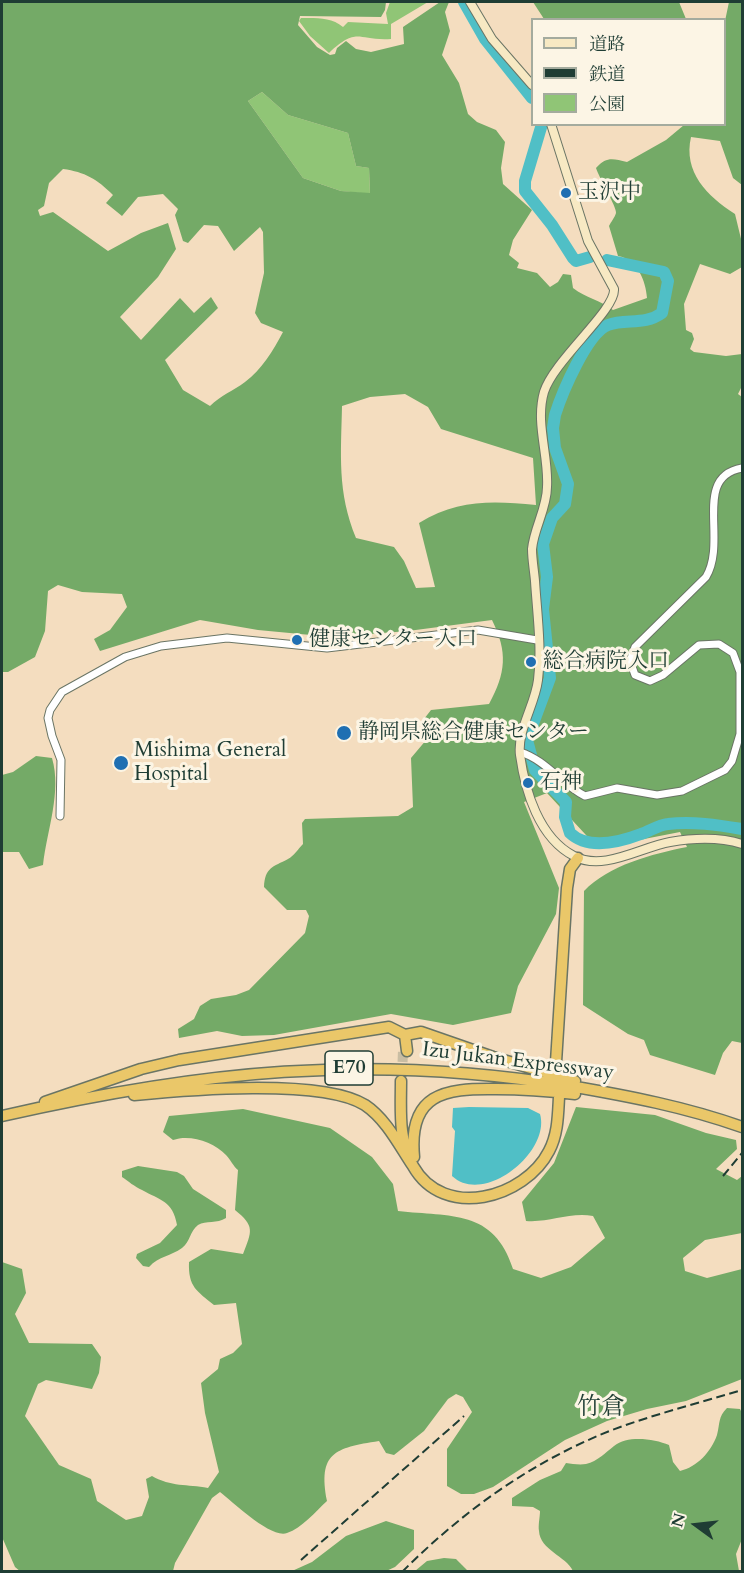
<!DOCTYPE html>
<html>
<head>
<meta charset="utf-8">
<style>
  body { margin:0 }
  #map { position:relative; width:744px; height:1573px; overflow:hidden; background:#f4ddbf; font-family:Cardo,"Noto Serif JP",serif }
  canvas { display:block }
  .frame { position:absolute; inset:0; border:3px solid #1f3d34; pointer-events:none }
  .legend { position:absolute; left:531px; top:18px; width:195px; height:108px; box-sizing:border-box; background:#fcf5e5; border:2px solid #a4ab9e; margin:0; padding:8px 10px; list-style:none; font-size:18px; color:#1f3d34 }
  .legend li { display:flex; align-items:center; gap:12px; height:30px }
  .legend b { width:30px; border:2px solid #a4ab9e }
  .north { position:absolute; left:666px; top:1495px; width:60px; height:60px; -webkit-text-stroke:4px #fcf5e5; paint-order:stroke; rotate:285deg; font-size:16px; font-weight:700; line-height:24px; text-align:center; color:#1f3d34 }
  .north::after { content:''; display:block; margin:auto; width:21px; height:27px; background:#1f3d34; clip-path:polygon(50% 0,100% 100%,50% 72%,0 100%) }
</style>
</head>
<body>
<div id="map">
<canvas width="744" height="1573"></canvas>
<div class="frame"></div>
<ul class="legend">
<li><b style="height:8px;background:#f7e9c3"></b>道路</li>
<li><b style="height:8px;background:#1f3d34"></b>鉄道</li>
<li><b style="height:16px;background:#90c576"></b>公園</li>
</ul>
<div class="north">N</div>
</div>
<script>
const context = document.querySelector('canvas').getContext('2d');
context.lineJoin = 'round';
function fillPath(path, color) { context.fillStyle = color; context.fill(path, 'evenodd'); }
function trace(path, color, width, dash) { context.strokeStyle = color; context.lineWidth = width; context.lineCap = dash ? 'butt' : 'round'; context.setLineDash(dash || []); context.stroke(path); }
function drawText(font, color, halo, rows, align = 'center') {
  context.font = font + ' Cardo,"Noto Serif JP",serif'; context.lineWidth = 6; context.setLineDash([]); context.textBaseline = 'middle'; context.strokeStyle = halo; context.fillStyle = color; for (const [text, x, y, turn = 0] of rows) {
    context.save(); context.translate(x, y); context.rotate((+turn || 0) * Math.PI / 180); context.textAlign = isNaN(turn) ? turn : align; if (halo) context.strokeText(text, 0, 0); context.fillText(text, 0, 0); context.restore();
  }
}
fillPath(new Path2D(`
  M 390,2 L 428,2 L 391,24 L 391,39 C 356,41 358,26 329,53 L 310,36 L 299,21 L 301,18 C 317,18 331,17 343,27 L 348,22 L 388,24 L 386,13 Z
  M 262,92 L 288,115 L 348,133 L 356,166 L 369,168 L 370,194 L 341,191 L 303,178 L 248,101 Z`), '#90c576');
fillPath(new Path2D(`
  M 2,2 L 386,2 L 385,10 L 381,17 L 300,16 L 298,25 L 317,47 L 330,55 L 335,54 L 337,48 L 346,41 L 356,49 L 371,52 L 404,44 L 403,27 L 440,2 L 449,2 L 445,12 L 450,31 L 442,55 L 459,83 L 468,114 L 477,122 L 496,130 L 505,142 L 501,168 L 503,184 L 532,210 L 513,240 L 509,255 L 519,263 L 517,268 L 537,273 L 550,287 L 558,282 L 563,274 L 571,275 L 573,288 C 586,298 600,300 613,310 L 647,298 C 646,281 637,259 618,256 L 609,226 C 611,222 615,217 616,213 C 617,207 599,178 596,168 C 607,156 613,159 627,162 L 666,140 L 684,125 L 724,124 L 725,21 L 729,2 L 742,2 L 742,185 L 733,178 L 720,141 L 691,137 C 683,172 707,196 735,214 L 742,243 L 742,267 L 730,274 L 700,264 L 684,304 L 686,330 L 692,333 L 694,339 L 690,349 L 694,352 L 726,356 L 742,354 L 742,386 L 738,394 L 742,397 L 742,1043 L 732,1041 L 723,1053 L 715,1075 L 650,1055 L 644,1040 L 628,1034 L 583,1005 L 584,891 C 609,865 652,854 687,847 L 680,832 L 598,848 L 547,793 L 524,802 L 559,888 L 556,914 L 518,986 L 511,1013 L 453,1025 L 391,1014 L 274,1035 L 242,1036 L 217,1031 L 179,1038 L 178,1029 L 194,1019 L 200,1006 L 211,999 L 236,995 L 249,990 L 305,933 L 309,916 L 306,910 L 287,910 L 264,887 C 265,867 273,867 288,859 C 294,856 298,849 303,844 L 302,823 L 305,819 L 398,816 L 413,807 L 411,758 L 427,739 L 424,719 L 431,710 L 489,704 C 506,673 508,652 492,620 L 408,631 L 332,637 L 258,630 L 200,620 L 100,651 L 94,639 L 110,630 L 127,607 L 122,594 L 82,592 L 58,585 L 48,591 L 45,631 L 35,657 L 8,672 L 2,672 ZM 262,92 L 288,115 L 348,133 L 356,166 L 369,168 L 370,193 L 341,191 L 303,178 L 248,101 ZM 63,169 C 85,172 97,179 113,195 L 106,203 L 122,216 L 138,197 L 163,194 L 178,209 L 175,215 L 183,241 L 188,243 L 204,225 L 218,226 L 234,251 L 260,227 L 263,232 L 264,273 L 255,313 L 261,323 L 283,332 C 273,351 262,369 245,382 C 233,391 221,395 210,406 L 183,390 L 165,360 L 218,308 L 211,297 L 194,313 L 180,298 L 141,340 L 120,317 L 158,277 L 176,249 L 168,223 L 141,233 L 108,251 L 53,212 L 40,216 L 38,210 L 44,206 L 49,183 ZM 405,394 L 428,407 L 441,429 L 533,458 L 536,505 C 493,501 458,499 419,523 L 435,587 L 416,588 L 404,561 L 394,547 L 356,538 C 337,492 341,454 342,406 L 370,397 Z
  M 533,2 L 679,2 L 686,19 L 544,19 Z
  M 36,756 L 52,758 C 62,792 47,830 43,865 L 29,869 L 19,852 L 2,852 L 2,775 L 13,772 Z
  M 576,1107 L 655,1115 L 706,1133 L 736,1140 L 737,1149 L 716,1169 L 737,1180 L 742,1176 L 742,1233 L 705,1240 L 683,1258 L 685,1271 L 707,1278 L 742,1269 L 742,1379 L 686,1401 L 647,1409 L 607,1421 L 565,1440 L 493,1487 L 474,1494 L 461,1494 L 447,1486 L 447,1449 L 472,1412 L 463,1397 L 456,1394 L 448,1399 L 424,1431 L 394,1455 L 386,1453 L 379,1441 C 334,1448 318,1453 327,1501 C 315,1512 302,1528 287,1533 C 271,1539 233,1502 220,1492 L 212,1498 L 175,1563 L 173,1571 L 21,1572 L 15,1567 L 2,1537 L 2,1262 L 22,1269 L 26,1293 L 15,1314 L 29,1343 L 92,1344 L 101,1357 L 99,1373 L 92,1389 L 46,1380 L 38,1384 L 25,1416 L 59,1465 L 91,1479 L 97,1501 L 126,1520 L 142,1516 L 149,1497 L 146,1479 L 152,1476 C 171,1487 187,1484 208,1488 L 219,1472 L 205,1413 L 201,1383 L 218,1369 L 220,1359 L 233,1353 L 242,1344 L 236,1303 L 214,1305 C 197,1291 188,1287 189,1262 L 211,1249 L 243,1254 C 252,1231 255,1226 235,1210 L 238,1170 C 233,1166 231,1160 226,1155 C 214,1142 190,1134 173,1140 L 163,1132 L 169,1116 L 243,1109 L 330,1128 L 372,1157 L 393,1184 L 398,1211 C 451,1217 494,1209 513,1269 L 541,1278 L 571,1267 L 605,1238 L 593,1216 C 569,1212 549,1223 526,1221 L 522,1202 L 554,1163 Z
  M 138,1166 L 177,1172 L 184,1176 L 193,1189 L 226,1210 L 226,1218 C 217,1224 206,1220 198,1225 C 190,1231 190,1242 182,1248 C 171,1256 159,1256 149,1267 L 143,1266 L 136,1258 L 137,1254 L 160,1243 L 177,1225 C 173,1201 160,1200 142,1190 C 135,1187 128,1181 122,1177 L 122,1171 Z
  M 727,1408 L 740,1409 L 742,1413 L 742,1539 L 736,1554 L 739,1571 L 573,1571 C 566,1556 540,1550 539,1531 C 538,1525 540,1517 540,1511 L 533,1507 L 512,1506 L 512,1498 L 540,1480 L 561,1471 L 566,1463 C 572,1464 580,1465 586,1464 C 598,1461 605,1453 614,1446 C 628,1435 654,1439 669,1445 L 673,1462 L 680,1471 C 697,1467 711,1452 717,1435 C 720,1423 718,1417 727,1408 Z
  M 386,1521 L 414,1530 L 414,1549 L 395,1567 L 384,1572 L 292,1571 L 312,1562 L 346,1536 Z
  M 444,1558 L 456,1559 L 468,1571 L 415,1571 L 427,1561 Z`), '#74aa67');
fillPath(new Path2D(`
  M 469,1107 L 528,1108 L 540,1114 C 551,1152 484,1206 452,1176 L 455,1131 L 452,1127 L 453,1108 Z`), '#50bfc6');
trace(new Path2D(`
  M 464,2 L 485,39 L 532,98
  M 542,124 L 525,181 L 525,191 L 552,225 L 573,258 L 576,261 L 590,257
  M 607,260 L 664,272 L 668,281 L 662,313 C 644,326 626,318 608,325 C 587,333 562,393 555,415 L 553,428 L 555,448 L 568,484 L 565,504 L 552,518 L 543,544 L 547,577 L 543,609 L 550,678 L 527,740 L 535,770 L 566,802 L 565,817 L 570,833 C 588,850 620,842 641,834 C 650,831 658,825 668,824 C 692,821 718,825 742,829`), '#50bfc6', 12);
trace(new Path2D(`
  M 402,1077 L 403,1050
  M 560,1084 L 561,1063`), '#c9bda3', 10, [10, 5]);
const tertiary = new Path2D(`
  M 520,752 C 546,760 561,784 585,796 L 617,788 L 657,795 L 682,791 L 725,770 L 732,761 L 740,734 L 740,672 L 733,653 L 719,644 L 699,645 L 663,675 L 650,681 L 635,675 L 630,661 L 635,647 L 706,577 C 728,540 692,477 742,468
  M 60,816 L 61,760 L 52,736 L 48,718 L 50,710 L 62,692 L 125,657 L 161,646 L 227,638 L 327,648 L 478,630 L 537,640`);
const secondary = new Path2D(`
  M 470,2 L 492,39 L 532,85
  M 551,124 L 588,241 L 614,289 C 616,310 554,360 544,392 C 535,423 549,456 547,487 C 547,508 534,528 532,549 C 532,559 534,570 535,581 C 537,613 542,648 538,680 C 535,705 517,730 520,755 C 525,791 539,838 574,856 C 603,872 641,847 670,842 C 693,838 720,837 742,844`);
const motorway = new Path2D(`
  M 405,1035 L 421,1032 L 493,1057 L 575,1081
  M 556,1062 L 567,888 L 570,869 L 578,858
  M 401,1081 C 401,1109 398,1140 413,1166 C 444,1221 525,1198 549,1151 C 558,1134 558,1115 559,1097
  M 134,1095 C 185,1090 322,1078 365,1105 C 386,1119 399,1145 413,1166
  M 45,1102 L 141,1069 L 179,1060 L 389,1027 L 405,1035 L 407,1051
  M 2,1116 C 199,1071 368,1053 570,1086 C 628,1096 686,1107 742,1127
  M 414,1157 C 408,1094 444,1088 496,1089 C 523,1089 549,1091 575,1094`);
trace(tertiary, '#6a7565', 9);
trace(secondary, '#6a7565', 10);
trace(motorway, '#6a7565', 13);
trace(tertiary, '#fff', 7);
trace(secondary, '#f7e9c3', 8);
trace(motorway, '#eac769', 10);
trace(new Path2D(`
  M 723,1176 L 742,1153
  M 301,1560 L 464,1416
  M 402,1572 C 463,1511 531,1462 612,1430 C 655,1414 699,1403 742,1390`), '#1f3d34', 2, [9, 4.5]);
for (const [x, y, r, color] of [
  [566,193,6,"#1f6fb2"],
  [297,640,6,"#1f6fb2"],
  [531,662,6,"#1f6fb2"],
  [344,733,8,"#1f6fb2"],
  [121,763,8,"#1f6fb2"],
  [528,783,6,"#1f6fb2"]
]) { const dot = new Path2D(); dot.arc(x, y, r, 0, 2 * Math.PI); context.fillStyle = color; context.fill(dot); trace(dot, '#fcf5e5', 2); }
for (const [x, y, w] of [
  [349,1068,48]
]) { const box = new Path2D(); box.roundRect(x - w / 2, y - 17, w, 34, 4.5); context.fillStyle = '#fcf5e5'; context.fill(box); trace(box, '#1f3d34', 1.5); }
drawText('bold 20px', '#1f3d34', null, [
  ["E70",349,1068]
]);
drawText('21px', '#1f3d34', '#fcf5e5', [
  ["玉沢中",578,193],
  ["健康センター入口",309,640],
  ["総合病院入口",543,662],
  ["静岡県総合健康センター",358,733],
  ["Mishima General",134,751],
  ["Hospital",134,775],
  ["石神",540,783]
], 'left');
drawText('21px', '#1f3d34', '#fcf5e5', [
  ["Izu Jukan Expressway",518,1062,7]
]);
drawText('24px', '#1f3d34', '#fcf5e5', [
  ["竹倉",601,1408]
]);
</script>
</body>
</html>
